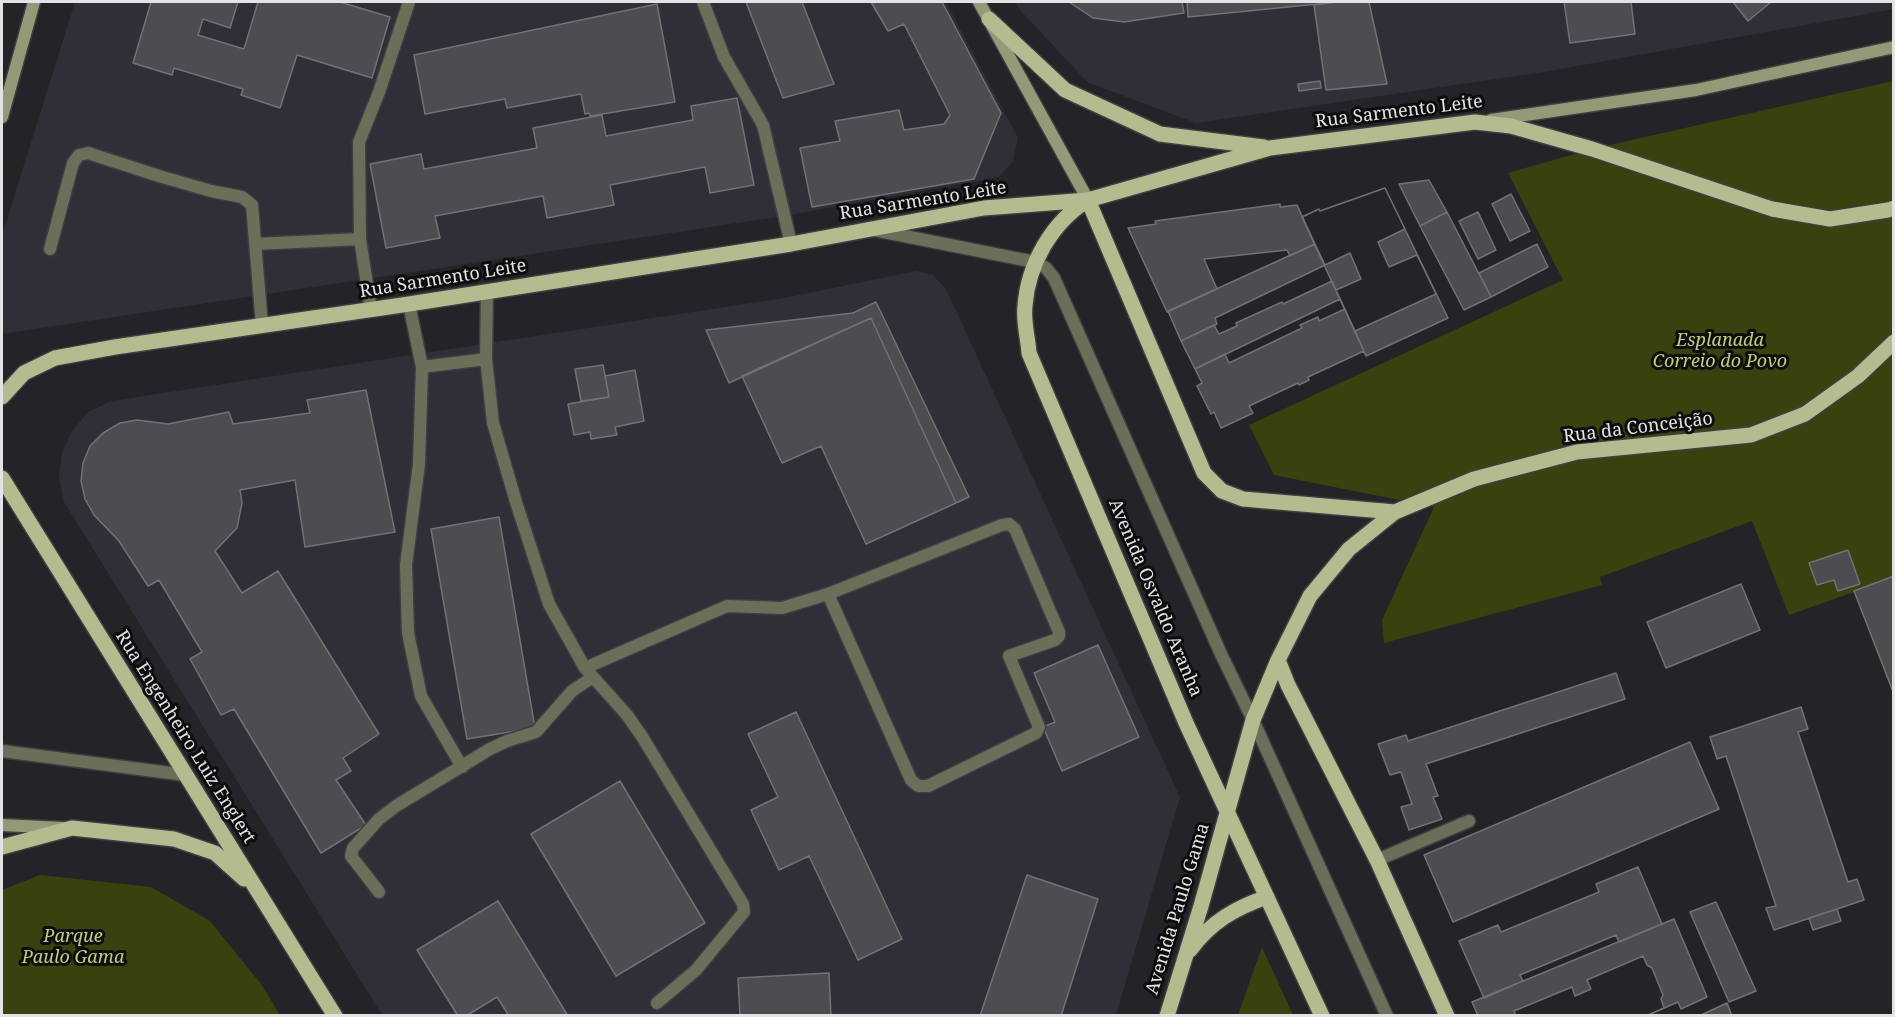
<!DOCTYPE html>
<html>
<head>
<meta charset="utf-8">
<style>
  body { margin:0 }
  #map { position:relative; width:1895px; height:1017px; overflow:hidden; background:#242327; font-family:"Noto Serif",serif }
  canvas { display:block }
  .frame { position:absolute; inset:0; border:3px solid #e3e3e5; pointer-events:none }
</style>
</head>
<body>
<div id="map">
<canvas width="1895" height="1017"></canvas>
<div class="frame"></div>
</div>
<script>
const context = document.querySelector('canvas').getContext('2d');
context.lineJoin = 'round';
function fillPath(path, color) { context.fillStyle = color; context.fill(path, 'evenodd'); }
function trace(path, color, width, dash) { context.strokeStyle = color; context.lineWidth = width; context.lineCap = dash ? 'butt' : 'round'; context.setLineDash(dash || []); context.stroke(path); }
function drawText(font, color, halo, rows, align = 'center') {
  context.font = font + ' "Noto Serif",serif'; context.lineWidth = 6; context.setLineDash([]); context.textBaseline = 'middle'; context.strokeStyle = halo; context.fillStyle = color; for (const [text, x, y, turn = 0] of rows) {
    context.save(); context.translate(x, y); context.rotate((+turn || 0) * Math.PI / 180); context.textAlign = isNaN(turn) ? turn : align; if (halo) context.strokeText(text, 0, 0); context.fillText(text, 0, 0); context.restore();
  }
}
fillPath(new Path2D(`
  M 75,2 L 946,2 L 1018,138 L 1013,161 L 999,177 L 784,216 L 2,334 L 2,235 Z
  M 1015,2 L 1893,2 L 1894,9 L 1544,72 L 1196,123 L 1087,82 L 1020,10 Z
  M 916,271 L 933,275 L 946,289 L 1180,797 L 1116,1015 L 382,1015 L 64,502 L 59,476 L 62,452 L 72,431 L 88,412 L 111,401 L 784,298 Z`), '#302e37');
fillPath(new Path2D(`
  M 1893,81 L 1893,694 L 1854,592 L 1789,615 L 1752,521 L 1600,577 L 1602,585 L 1384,643 L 1382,620 L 1434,507 L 1274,475 L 1249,425 L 1563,280 L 1508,173 L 1592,149 Z
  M 40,875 L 151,887 L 210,921 L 261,984 L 280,1015 L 2,1015 L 2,890 Z
  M 1262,947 L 1293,1015 L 1238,1015 Z`), '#3a410f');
const building = new Path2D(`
  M 151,2 L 238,2 L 230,28 L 203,19 L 198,35 L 244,49 L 258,2 L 340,2 L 390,17 L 372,78 L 297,55 L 280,108 L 241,95 L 243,89 L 174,68 L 172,75 L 133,63 Z
  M 746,2 L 802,2 L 834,84 L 783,98 Z
  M 871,2 L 942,2 L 1001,113 L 974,179 L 812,207 L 800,148 L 840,141 L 835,121 L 899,110 L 904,130 L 944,124 L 950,115 L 904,24 L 888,31 Z
  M 1069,2 L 1182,2 L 1184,13 L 1124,22 L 1093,18 Z
  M 1187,2 L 1338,2 L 1188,17 Z
  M 1338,2 L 1369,2 L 1387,84 L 1326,90 L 1314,5 Z
  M 1564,2 L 1631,2 L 1635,34 L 1570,43 Z
  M 1733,2 L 1771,2 L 1748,21 Z
  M 657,4 L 675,102 L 590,116 L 589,113 L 585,114 L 581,94 L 507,108 L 505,99 L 425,114 L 414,55 Z
  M 1320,81 L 1321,88 L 1299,91 L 1298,84 Z
  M 737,98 L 754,185 L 710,193 L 705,167 L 610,185 L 614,205 L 547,218 L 543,196 L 435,216 L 440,238 L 386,248 L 370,164 L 421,154 L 424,169 L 537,148 L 533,128 L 602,115 L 606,136 L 693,120 L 691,106 Z
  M 1429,180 L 1447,212 L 1420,226 L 1399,184 Z
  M 1385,188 L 1405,229 L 1378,242 L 1389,267 L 1417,255 L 1436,294 L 1355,331 L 1336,290 L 1361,279 L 1350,253 L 1325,265 L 1302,217 L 1319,209 L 1320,211 Z
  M 1385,188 L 1448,318 L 1366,356 L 1302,217 L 1319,209 L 1320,211 Z
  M 1511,194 L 1530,231 L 1510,241 L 1492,204 Z
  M 1280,204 L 1280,207 L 1297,205 L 1315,244 L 1290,256 L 1287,250 L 1204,259 L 1217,289 L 1167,312 L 1128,228 L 1156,224 L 1155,221 Z
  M 1447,212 L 1491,297 L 1464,310 L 1420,226 Z
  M 1478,212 L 1496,250 L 1478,259 L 1459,221 Z
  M 1315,244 L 1325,265 L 1215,318 L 1217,324 L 1181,341 L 1168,311 Z
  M 1537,244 L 1548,267 L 1491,297 L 1479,273 Z
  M 1332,281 L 1340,299 L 1195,369 L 1181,341 L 1214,325 L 1219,334 L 1237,326 L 1236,323 L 1282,302 L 1283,304 Z
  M 876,302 L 969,497 L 956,503 L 871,318 L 729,383 L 706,330 L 853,313 Z
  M 1345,309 L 1364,351 L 1308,377 L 1309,380 L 1299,385 L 1298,383 L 1249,406 L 1253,413 L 1221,428 L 1214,412 L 1211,414 L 1197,386 L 1202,383 L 1195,369 L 1225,354 L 1229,363 L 1302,328 L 1300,325 L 1318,317 L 1319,321 Z
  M 871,318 L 956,503 L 866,544 L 821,446 L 782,463 L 742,376 Z
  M 603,365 L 609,397 L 581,401 L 575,369 Z
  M 635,370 L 644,421 L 615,427 L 617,435 L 591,439 L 590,432 L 574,435 L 568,404 L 609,397 L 605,376 Z
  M 366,390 L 395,532 L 305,547 L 295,480 L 240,490 L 242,503 L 237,528 L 215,551 L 242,593 L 278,571 L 379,734 L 343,758 L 351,771 L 336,780 L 366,825 L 321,853 L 234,709 L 221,715 L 190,659 L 202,652 L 159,580 L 148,586 L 119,541 L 94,515 L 85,499 L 81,481 L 83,463 L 90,446 L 103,433 L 120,423 L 137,420 L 168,424 L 229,412 L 233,424 L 310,413 L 307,400 Z
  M 499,517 L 535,728 L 467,739 L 431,529 Z
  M 1848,550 L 1860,584 L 1838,591 L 1834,580 L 1817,585 L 1809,563 Z
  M 1894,576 L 1894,694 L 1854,591 Z
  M 1741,584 L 1760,630 L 1666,668 L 1647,622 Z
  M 1098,645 L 1139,737 L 1062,771 L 1043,727 L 1055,722 L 1034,673 Z
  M 1616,673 L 1625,699 L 1426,764 L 1438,796 L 1433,797 L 1442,819 L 1409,830 L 1401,807 L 1412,804 L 1401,772 L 1390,775 L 1378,744 L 1406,735 L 1408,741 Z
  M 1801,707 L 1808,729 L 1798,732 L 1848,882 L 1857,879 L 1864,900 L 1774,930 L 1766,908 L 1776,906 L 1726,756 L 1717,759 L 1710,737 Z
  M 796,712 L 902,939 L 858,960 L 809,856 L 779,870 L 751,810 L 778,797 L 748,734 Z
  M 1690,742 L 1719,809 L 1453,922 L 1424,855 Z
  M 620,781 L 705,923 L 616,976 L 531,834 Z
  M 1638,867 L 1662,924 L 1619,942 L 1616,935 L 1520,975 L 1523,981 L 1484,998 L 1459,941 L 1498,925 L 1501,932 L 1599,892 L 1596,884 Z
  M 1027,875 L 1098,899 L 1061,1016 L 980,1016 Z
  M 498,901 L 568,1016 L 509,1016 L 497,997 L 466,1016 L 458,1016 L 417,950 Z
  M 1716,902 L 1756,991 L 1729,1002 L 1690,912 Z
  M 1837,909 L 1841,921 L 1813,930 L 1809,918 Z
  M 1674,919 L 1707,997 L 1681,1009 L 1678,1002 L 1646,1016 L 1478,1016 L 1472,1002 Z
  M 1643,956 L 1647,965 L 1652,968 L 1663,995 L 1661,999 L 1664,1008 L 1646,1016 L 1516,1016 L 1514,1011 L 1572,987 L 1575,996 L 1591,989 L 1587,980 Z
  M 829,973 L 831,1016 L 740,1016 L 738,978 Z
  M 1727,1003 L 1732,1016 L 1699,1016 Z`);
fillPath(building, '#4d4c50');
trace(building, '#727175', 1.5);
const lane = new Path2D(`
  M 703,2 L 724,57 L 763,125 L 791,244
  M 874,230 L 1035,262 L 1046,268 L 1054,278 L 1221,654 L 1253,720 L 1387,1016
  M 255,244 L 360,239
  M 50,249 L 73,163 L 79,155 L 88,153 L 159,176 L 211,191 L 242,197 L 252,205 L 262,326
  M 487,291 L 486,359 L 493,423 L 516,502 L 549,604 L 585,668 L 627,715 L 643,738 L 743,904 L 744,912 L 696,970 L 657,1003
  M 409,304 L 422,367 L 419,464 L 406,565 L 408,633 L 421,696 L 462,767
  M 371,310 L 360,239 L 359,142 L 379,92 L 409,2
  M 422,367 L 486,359
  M 585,668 L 727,606 L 782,608 L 828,594 L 1002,525 L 1009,524 L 1015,529 L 1059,632 L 1059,636 L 1055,640 L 1009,656 L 1039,727 L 1036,733 L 928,786 L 918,786 L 911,780 L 828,594
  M 2,751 L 185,775
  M 1377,860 L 1469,821
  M 379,892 L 351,856 L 353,848 L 379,819 L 396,806 L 490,749 L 507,741 L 536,732 L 572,691 L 593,677`);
const secondary = new Path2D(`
  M 979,2 L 1088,200
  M 2,117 L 34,2
  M 1491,120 L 1696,90 L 1894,47
  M 2,825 L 63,828`);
const primary = new Path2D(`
  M 989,19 L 1065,90 L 1160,134 L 1264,147
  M 1088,200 C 1052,222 1028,264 1025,306 C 1023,321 1028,338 1029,353 L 1186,723 L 1322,1016
  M 1088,200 L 1204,473 L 1222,491 L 1243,499 L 1395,512
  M 2,397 L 24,373 L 55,358 L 115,347 L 409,304 L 791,244 L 984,208 L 1088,200 L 1270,148 L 1475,122 L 1511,126 L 1592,149 L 1772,209 L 1830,219 L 1888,210 L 1894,208
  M 2,478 L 335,1016
  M 1278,660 L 1288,685 L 1377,860 L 1447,1016
  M 2,847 L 72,828 L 174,839 L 215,853 L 244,879
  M 1190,950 C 1211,922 1235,908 1267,897
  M 1167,1016 L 1201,906 L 1253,720 L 1278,660 L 1310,596 L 1349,549 L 1395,512 L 1474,479 L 1577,452 L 1751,435 L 1805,414 L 1858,376 L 1894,342`);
trace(lane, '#3f3e42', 15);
trace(secondary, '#3f3e42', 15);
trace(primary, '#3f3e42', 18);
trace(lane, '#6b6f5a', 12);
trace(secondary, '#939a78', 12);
trace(primary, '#b3bc8f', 15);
drawText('18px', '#e3e3e5', '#0d0d0e', [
  ["Rua Sarmento Leite",1399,112,-7],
  ["Rua Sarmento Leite",923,201,-9],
  ["Rua Sarmento Leite",443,279,-9],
  ["Rua da Conceição",1638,428,-7],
  ["Avenida Osvaldo Aranha",1155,598,67],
  ["Rua Engenheiro Luiz Englert",185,737,58],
  ["Avenida Paulo Gama",1178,909,-73]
]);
drawText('italic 18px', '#bfcd7f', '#0d0d0e', [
  ["Esplanada",1720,341],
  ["Correio do Povo",1720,362],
  ["Parque",73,937],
  ["Paulo Gama",73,958]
]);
</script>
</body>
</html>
